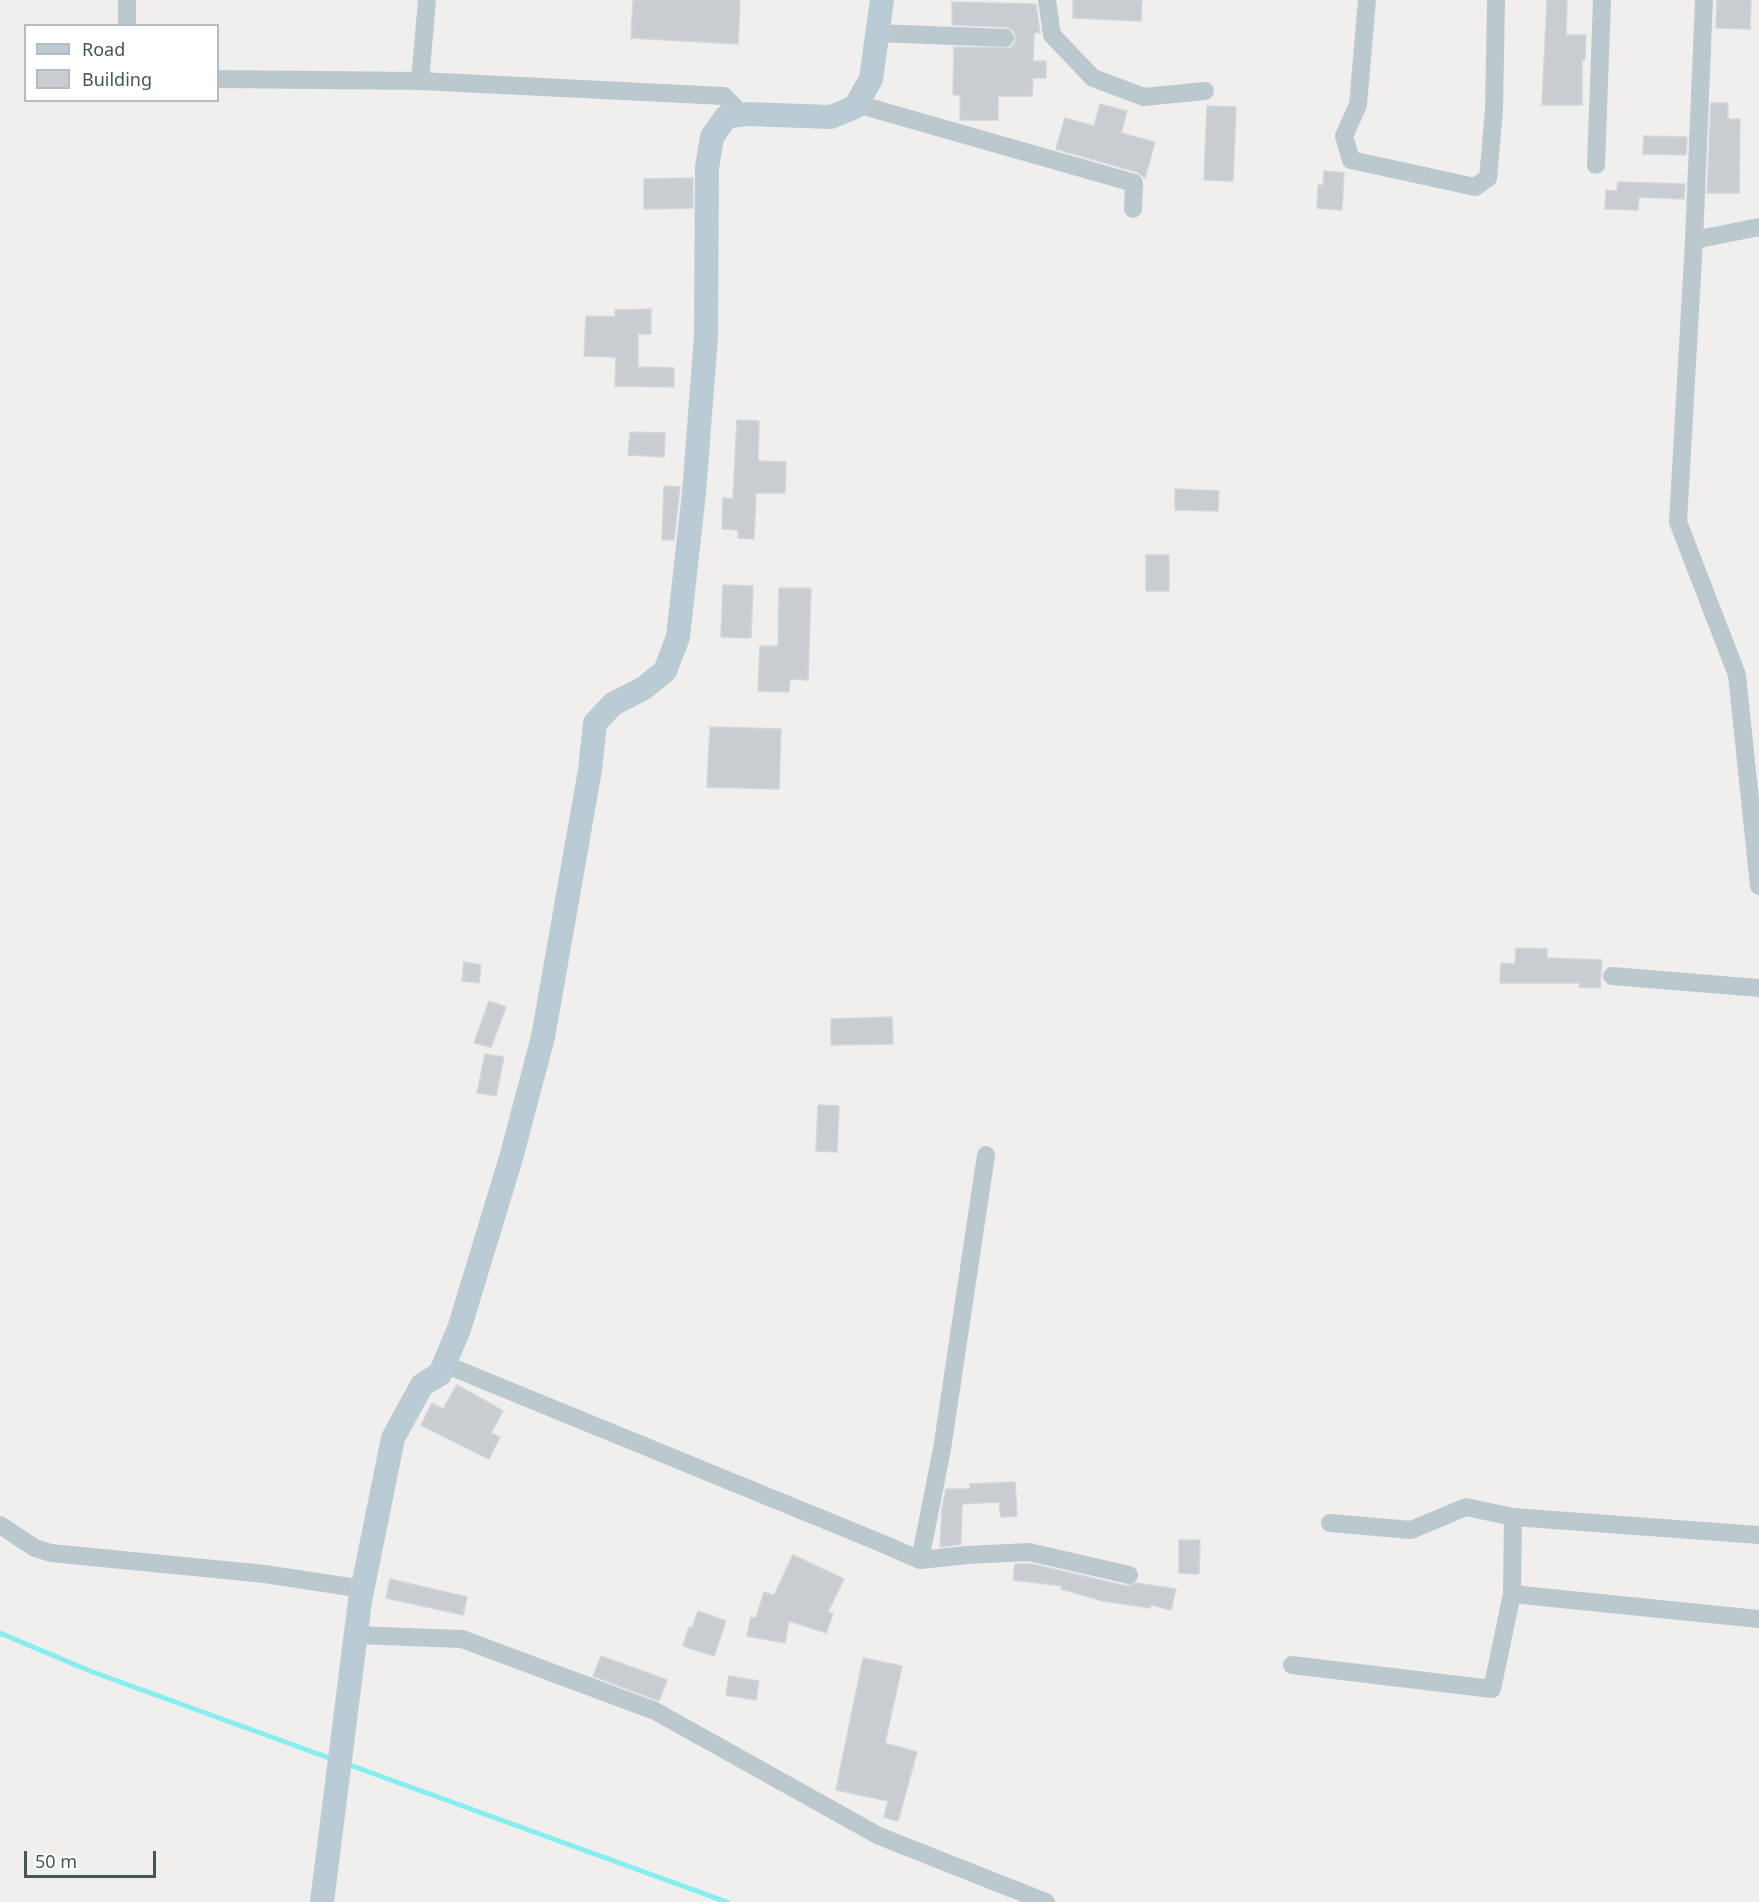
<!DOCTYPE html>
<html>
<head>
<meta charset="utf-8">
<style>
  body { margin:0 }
  #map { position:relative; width:1759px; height:1902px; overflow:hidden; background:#f1eeee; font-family:"Noto Sans",sans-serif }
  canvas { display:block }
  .legend { position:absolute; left:24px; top:24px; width:195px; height:78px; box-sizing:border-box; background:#fff; border:2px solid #b5bbbe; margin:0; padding:8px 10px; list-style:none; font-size:18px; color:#45565c }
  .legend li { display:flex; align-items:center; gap:12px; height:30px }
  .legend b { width:30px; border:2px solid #b5bbbe }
  .scale { position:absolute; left:24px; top:1851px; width:132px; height:27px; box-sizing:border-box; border:3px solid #45565c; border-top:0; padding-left:8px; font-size:18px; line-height:21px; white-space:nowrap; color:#45565c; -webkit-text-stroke:4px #fff; paint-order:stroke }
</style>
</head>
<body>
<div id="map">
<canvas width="1759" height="1902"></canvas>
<ul class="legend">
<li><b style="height:8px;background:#bbcbd3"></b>Road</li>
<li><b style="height:16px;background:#c7cdd1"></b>Building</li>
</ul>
<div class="scale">50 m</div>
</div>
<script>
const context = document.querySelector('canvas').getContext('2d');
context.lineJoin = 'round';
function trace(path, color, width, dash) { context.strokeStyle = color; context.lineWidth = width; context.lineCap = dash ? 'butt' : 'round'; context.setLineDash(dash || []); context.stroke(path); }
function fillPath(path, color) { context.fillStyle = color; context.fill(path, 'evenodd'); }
trace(new Path2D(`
  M 0,1633 L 90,1671 L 332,1759
  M 347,1764 L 727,1902`), '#86eeee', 5);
const building = new Path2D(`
  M 633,0 L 740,0 L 738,44 L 631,38 Z
  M 1073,0 L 1142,0 L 1141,21 L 1073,18 Z
  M 1547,0 L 1567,0 L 1566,35 L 1586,35 L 1585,60 L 1582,60 L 1582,105 L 1542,105 Z
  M 1717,0 L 1751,0 L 1750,29 L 1716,28 Z
  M 952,2 L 1036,4 L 1040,33 L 1034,33 L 1033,61 L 1046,61 L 1046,78 L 1033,78 L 1032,96 L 998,96 L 998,120 L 960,120 L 960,95 L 953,95 L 954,47 L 1010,48 L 1015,43 L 1015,33 L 1011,29 L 1005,27 L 952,25 Z
  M 1711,103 L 1728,103 L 1728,119 L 1740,119 L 1739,193 L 1707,193 Z
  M 1100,104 L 1127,111 L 1121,133 L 1155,142 L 1145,178 L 1137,172 L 1056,149 L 1065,118 L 1094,126 Z
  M 1207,106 L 1236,107 L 1233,181 L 1204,180 Z
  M 1644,136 L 1687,137 L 1686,155 L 1643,154 Z
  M 1324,171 L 1344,173 L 1342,210 L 1317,208 L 1318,185 L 1323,185 Z
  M 693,178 L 693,208 L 644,209 L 644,179 Z
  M 1618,182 L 1685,184 L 1684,199 L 1639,197 L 1638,210 L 1605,209 L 1606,190 L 1617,191 Z
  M 651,309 L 651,334 L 638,334 L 638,367 L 674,368 L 674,387 L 615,386 L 616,357 L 584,356 L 586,316 L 615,317 L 615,310 Z
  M 737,420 L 759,421 L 758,461 L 786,462 L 785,493 L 756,493 L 754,539 L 738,538 L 738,530 L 722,529 L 723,498 L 733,499 Z
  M 630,432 L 665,433 L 664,457 L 628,455 Z
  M 664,486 L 680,487 L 674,540 L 662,540 Z
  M 1175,489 L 1219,491 L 1218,511 L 1175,510 Z
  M 1146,555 L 1169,555 L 1169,591 L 1146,591 Z
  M 723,585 L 753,586 L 751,638 L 721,637 Z
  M 779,588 L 811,588 L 808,680 L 790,679 L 789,692 L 758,691 L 760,646 L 778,646 Z
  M 710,727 L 781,729 L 779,789 L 707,787 Z
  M 1516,948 L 1547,949 L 1547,958 L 1602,960 L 1600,988 L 1579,987 L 1580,983 L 1500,983 L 1501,963 L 1515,964 Z
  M 464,962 L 481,965 L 479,983 L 462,981 Z
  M 489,1001 L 506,1007 L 491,1047 L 474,1043 Z
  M 892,1017 L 893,1044 L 831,1045 L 831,1019 Z
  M 485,1054 L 504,1057 L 496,1096 L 477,1093 Z
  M 818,1105 L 839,1106 L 837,1152 L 816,1151 Z
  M 457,1385 L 503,1411 L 491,1433 L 500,1437 L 489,1459 L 421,1425 L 432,1403 L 443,1409 Z
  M 1015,1482 L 1017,1516 L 1001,1517 L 999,1502 L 962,1504 L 961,1544 L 940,1547 L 942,1509 L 946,1489 L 970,1489 L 970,1484 Z
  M 1179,1540 L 1200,1540 L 1199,1574 L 1179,1573 Z
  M 793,1555 L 844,1579 L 828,1612 L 833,1614 L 826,1633 L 789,1621 L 785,1643 L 747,1636 L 751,1617 L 756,1618 L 764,1592 L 774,1595 Z
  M 1015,1564 L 1032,1564 L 1126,1586 L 1137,1583 L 1176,1589 L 1171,1610 L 1151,1605 L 1150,1608 L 1103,1601 L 1061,1589 L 1062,1586 L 1013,1580 Z
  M 390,1579 L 467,1597 L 463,1615 L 386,1598 Z
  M 698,1611 L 726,1621 L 714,1656 L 683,1646 L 689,1627 L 692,1628 Z
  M 601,1656 L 667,1680 L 659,1701 L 593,1676 Z
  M 863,1658 L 902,1666 L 885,1743 L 917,1752 L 898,1821 L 884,1817 L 888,1801 L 836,1790 Z
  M 729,1676 L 759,1681 L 756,1700 L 726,1695 Z`);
fillPath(building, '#c7cdd1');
trace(building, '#d2d6da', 1.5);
trace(new Path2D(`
  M 1047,0 L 1052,35 L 1093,78 L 1144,97 L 1205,91
  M 1367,0 L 1358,105 L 1344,136 L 1351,160 L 1475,187 L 1488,178 L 1494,110 L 1496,0
  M 127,26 L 127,0
  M 877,33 L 1005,38
  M 218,79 L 420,81 L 724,96 L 742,115
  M 420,81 L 427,0
  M 857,104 L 1134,183 L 1133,209
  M 1596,165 L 1602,0
  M 1759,227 L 1694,240 L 1678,522 L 1737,675 L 1759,886
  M 1694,240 L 1704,0
  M 1612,976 L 1759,988
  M 444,1364 L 881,1543 L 920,1560 L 967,1555 L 1029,1552 L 1129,1575
  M 1330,1523 L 1411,1530 L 1466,1507 L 1513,1517 L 1759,1535
  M 0,1525 L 35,1548 L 51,1553 L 265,1574 L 363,1589
  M 920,1560 L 942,1449 L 986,1155
  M 1512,1594 L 1759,1619
  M 355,1635 L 462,1639 L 655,1711 L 879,1836 L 1046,1902
  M 1292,1665 L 1492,1689 L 1512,1594 L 1513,1517`), '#bbc9ce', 18);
trace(new Path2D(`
  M 322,1902 L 360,1601 L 393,1438 L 422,1385 L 440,1374 L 459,1329 L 511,1158 L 543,1037 L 590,770 L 595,723 L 613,704 L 644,688 L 665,671 L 678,637 L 694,493 L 706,336 L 707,168 L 712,137 L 726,117 L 746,114 L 831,117 L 855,107 L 871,79 L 882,0`), '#bbcbd3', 24);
</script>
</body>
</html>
